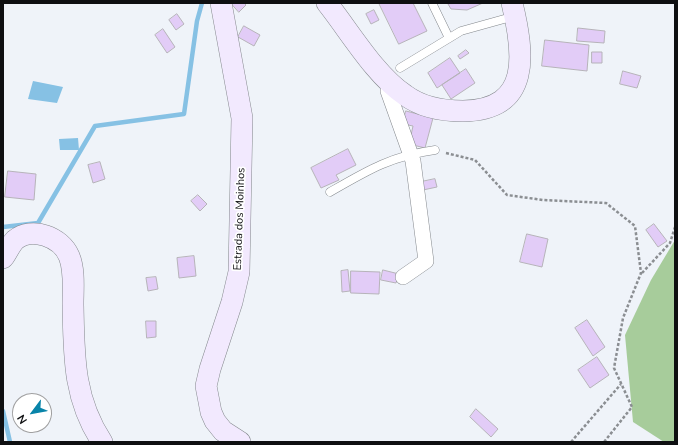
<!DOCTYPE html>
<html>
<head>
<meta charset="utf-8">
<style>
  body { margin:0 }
  #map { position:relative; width:678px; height:445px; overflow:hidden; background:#eff3f9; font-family:"Nunito Sans",sans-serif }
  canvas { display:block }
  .frame { position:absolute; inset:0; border:4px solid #0e0f11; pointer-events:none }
  .north { position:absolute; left:12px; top:393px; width:40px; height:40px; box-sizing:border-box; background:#fff; border:1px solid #9f9fa0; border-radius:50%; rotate:238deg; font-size:11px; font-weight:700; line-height:16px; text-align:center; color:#0e0f11 }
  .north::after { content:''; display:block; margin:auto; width:14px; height:18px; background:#0884a9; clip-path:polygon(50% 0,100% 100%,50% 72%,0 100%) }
</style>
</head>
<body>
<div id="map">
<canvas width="678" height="445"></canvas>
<div class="frame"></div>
<div class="north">N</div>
</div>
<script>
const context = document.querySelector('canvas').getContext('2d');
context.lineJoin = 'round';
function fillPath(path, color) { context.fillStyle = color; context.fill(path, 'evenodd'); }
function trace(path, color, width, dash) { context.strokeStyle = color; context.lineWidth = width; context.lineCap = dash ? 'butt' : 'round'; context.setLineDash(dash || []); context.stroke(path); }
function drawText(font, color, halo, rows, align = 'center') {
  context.font = font + ' "Nunito Sans",sans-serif'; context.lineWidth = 3.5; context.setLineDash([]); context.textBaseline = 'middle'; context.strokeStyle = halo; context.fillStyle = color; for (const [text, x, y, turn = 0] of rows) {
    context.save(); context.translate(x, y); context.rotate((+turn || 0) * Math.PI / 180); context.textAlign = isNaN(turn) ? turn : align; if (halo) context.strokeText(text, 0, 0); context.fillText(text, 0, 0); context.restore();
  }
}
fillPath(new Path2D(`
  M 675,240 L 675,442 L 664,442 L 633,422 L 625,335 L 651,280 Z`), '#a7cc9b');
fillPath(new Path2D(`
  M 33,81 L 63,87 L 57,103 L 28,99 Z
  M 78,138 L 79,150 L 60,150 L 59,139 Z`), '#86c1e4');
trace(new Path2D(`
  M 3,227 L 38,223 L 95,126 L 184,114 L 197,21 L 202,3
  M 3,411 L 10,442`), '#86c1e4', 4.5);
const building = new Path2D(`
  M 231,3 L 244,3 L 246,5 L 239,12 Z
  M 379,3 L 413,3 L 427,31 L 399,44 Z
  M 483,3 L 467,10 L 451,9 L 448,4 Z
  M 374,10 L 379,20 L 371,24 L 366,14 Z
  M 177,14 L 184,24 L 176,30 L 169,20 Z
  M 244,26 L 260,35 L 254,46 L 238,37 Z
  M 578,28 L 605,31 L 604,43 L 577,41 Z
  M 163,29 L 175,47 L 167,53 L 155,35 Z
  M 545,40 L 589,45 L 587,71 L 542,66 Z
  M 466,50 L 469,53 L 460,59 L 458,56 Z
  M 592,52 L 602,52 L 602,63 L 592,63 Z
  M 450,58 L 460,73 L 437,88 L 428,73 Z
  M 466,69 L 475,83 L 451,99 L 442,85 Z
  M 623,71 L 641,76 L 637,88 L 620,84 Z
  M 406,111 L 433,118 L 425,148 L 409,144 L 413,126 L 403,124 Z
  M 348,149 L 356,165 L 336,175 L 339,180 L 321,188 L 311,168 Z
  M 100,162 L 105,179 L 93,183 L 88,165 Z
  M 8,171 L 36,174 L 34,200 L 5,197 Z
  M 435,179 L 437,187 L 423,190 L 421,182 Z
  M 198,195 L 207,204 L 200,211 L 191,201 Z
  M 654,224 L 667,241 L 658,247 L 646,230 Z
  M 527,234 L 548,239 L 542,267 L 520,262 Z
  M 194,256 L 196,276 L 179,278 L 177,258 Z
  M 348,270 L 350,291 L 342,292 L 341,271 Z
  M 383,270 L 399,274 L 396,283 L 381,280 Z
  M 351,271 L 380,272 L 379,294 L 351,293 Z
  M 156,277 L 158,289 L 148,291 L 146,278 Z
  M 587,320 L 605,347 L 593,356 L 575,328 Z
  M 146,321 L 156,321 L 156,337 L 147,338 Z
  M 597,357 L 609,375 L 590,388 L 578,370 Z
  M 476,409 L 498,429 L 491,437 L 470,417 Z`);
fillPath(building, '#e2ccf7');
trace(building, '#b6b3b9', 1);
const lane = new Path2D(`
  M 432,3 L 449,38
  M 400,68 L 461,31 L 515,16
  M 330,192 C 368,170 391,156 435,150`);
const street = new Path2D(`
  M 389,83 L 388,91 L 413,161 L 426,261 L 403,277`);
const secondary = new Path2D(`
  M 221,3 L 242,118 L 239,272 L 232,302 L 210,369 L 206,386 L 211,412 L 215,421 L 223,431 L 240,442
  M 327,3 C 350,32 375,75 405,95 C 421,107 444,111 463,111 C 532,110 524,53 512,3
  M 3,258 C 7,253 10,245 15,240 C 32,226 61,237 69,256 C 75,270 73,289 73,304 C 74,355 73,398 102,442`);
trace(lane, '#83878c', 9);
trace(street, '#83878c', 16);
trace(secondary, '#83878c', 22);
trace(new Path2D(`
  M 446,153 L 475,160 L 507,195 L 543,200 L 606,203 L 635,226 L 641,273 L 623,318 L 614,368 L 632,407 L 604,442
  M 642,273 L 670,243 L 675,227
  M 571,442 L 621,384`), '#8b8e92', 2.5, [3, 2]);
trace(lane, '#fff', 8);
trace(street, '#fff', 15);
trace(secondary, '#f2e9fe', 21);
drawText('11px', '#0e0f11', '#fff', [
  ["Estrada dos Moinhos",240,219,-88]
]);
</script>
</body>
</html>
